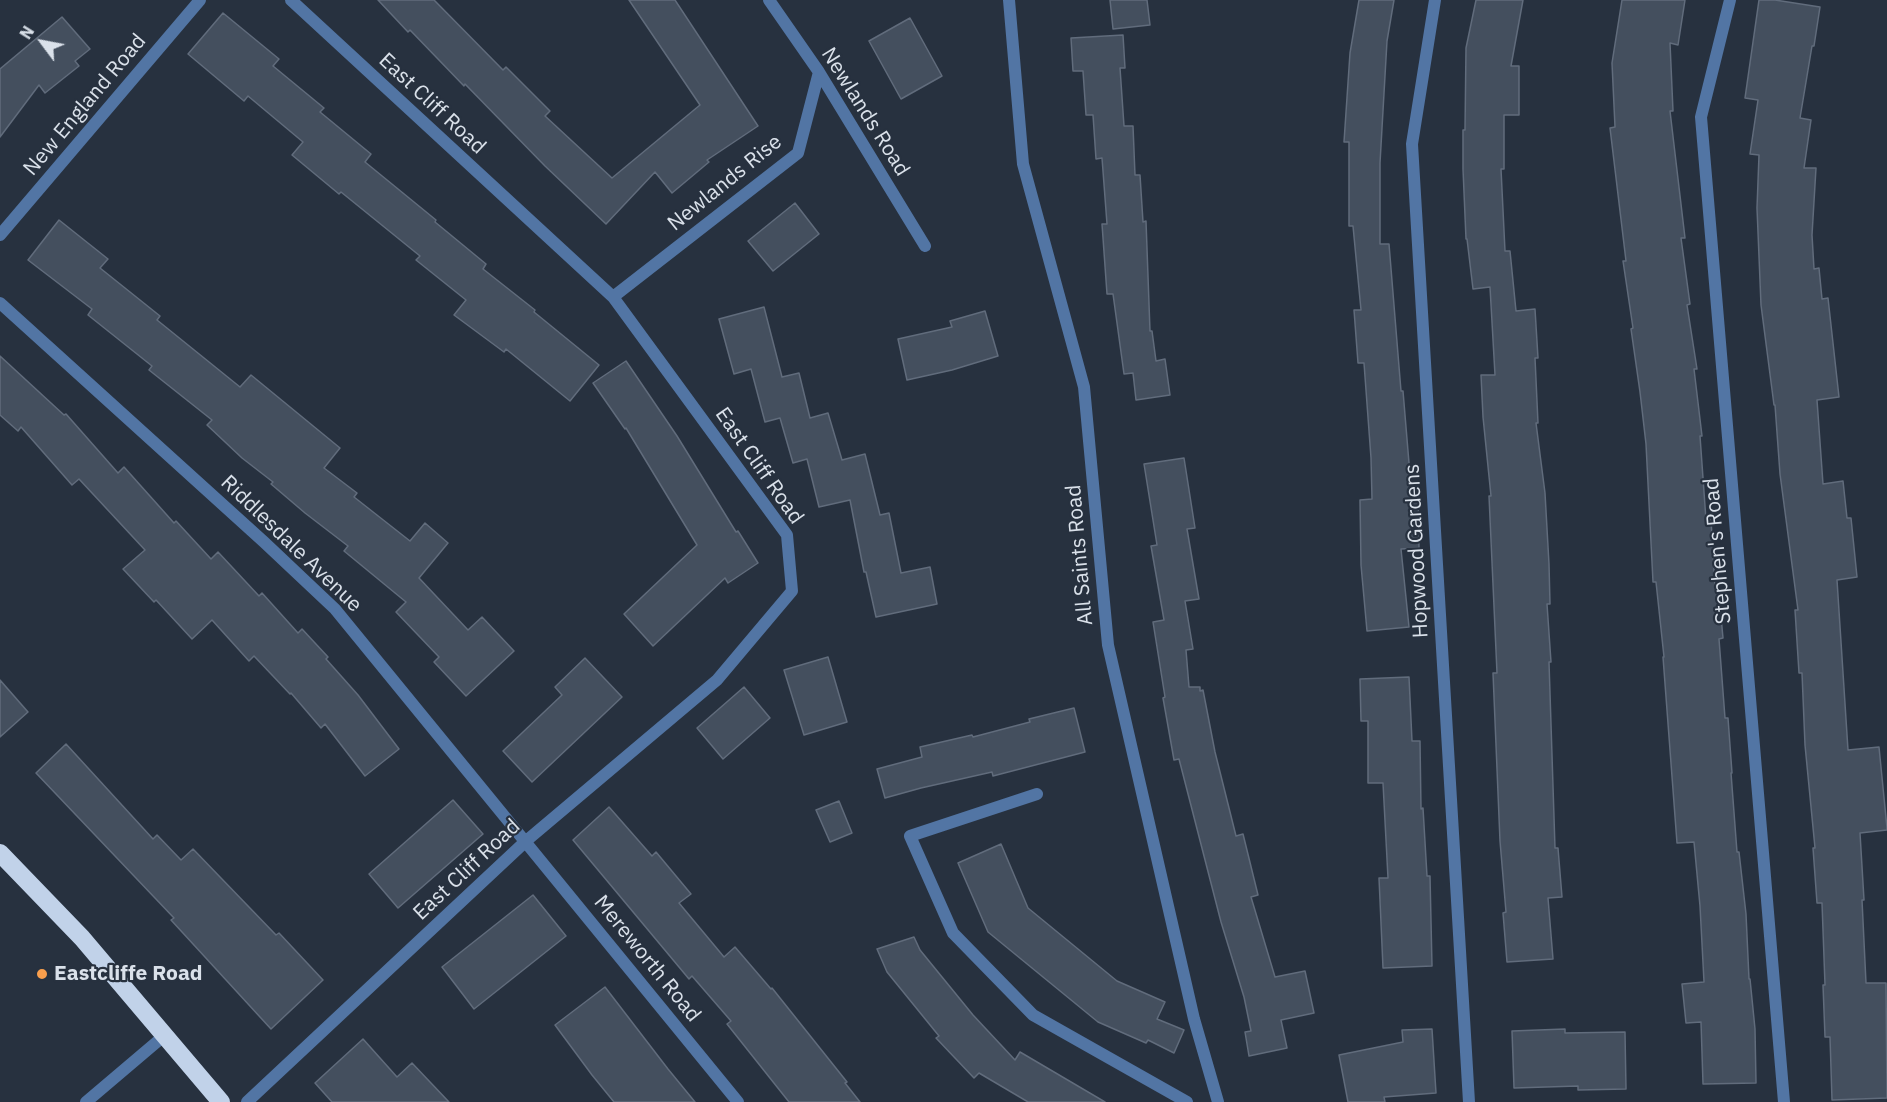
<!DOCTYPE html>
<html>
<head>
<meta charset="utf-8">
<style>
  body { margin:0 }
  #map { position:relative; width:1887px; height:1102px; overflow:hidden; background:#27313f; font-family:"IBM Plex Sans",sans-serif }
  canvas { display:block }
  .north { position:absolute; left:12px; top:12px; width:60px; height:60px; -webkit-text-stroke:4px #27313f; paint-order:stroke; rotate:302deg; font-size:16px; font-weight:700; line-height:24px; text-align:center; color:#dae1ea }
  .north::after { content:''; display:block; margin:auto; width:21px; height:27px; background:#dae1ea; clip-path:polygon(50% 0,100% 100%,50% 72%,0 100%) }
</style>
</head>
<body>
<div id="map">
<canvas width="1887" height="1102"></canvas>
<div class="north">N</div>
</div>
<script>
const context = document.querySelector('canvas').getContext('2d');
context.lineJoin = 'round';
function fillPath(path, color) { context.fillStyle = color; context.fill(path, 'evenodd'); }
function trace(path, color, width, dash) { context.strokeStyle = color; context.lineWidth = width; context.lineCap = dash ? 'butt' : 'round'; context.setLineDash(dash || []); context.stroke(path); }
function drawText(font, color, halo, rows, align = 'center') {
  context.font = font + ' "IBM Plex Sans",sans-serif'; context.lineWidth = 4.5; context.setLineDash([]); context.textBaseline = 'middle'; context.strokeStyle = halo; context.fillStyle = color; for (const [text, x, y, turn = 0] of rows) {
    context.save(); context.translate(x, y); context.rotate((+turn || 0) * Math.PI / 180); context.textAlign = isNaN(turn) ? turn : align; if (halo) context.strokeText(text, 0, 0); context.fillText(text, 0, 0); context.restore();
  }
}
const building = new Path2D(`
  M 378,0 L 434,0 L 503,70 L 506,67 L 550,111 L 545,116 L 612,178 L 700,105 L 629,0 L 675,0 L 758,126 L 707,160 L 709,162 L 672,193 L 655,172 L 606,224 L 545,166 L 465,84 L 464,86 L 410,30 L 408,32 Z
  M 1110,0 L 1147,0 L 1150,25 L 1113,29 Z
  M 1359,0 L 1394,0 L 1387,41 L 1380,163 L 1380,244 L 1389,244 L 1401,391 L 1403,391 L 1412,499 L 1418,499 L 1419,548 L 1401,549 L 1409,627 L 1367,631 L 1361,565 L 1360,500 L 1372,499 L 1371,458 L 1364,363 L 1358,363 L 1354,310 L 1361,310 L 1353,226 L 1349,226 L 1349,142 L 1344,142 L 1350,53 Z
  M 1476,0 L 1523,0 L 1511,66 L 1519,66 L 1519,115 L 1504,115 L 1504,169 L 1501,169 L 1505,251 L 1510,251 L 1516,311 L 1535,309 L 1538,358 L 1535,358 L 1538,423 L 1536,423 L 1545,493 L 1549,564 L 1550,604 L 1547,604 L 1551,662 L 1549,662 L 1555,848 L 1558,848 L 1562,897 L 1548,898 L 1553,959 L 1507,962 L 1503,913 L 1506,912 L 1500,841 L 1493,673 L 1497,673 L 1489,496 L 1491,496 L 1483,417 L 1481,375 L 1495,375 L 1490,287 L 1473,289 L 1467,239 L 1466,239 L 1463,169 L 1463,130 L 1465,130 L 1466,48 Z
  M 1622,0 L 1685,0 L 1678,45 L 1670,43 L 1673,111 L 1670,111 L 1685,238 L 1681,238 L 1690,304 L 1687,305 L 1697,369 L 1694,369 L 1702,436 L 1700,436 L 1706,520 L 1711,520 L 1715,586 L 1718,585 L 1723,638 L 1719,639 L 1725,718 L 1728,718 L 1732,773 L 1731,773 L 1737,852 L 1739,852 L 1746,914 L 1749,979 L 1750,979 L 1755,1029 L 1756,1083 L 1703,1084 L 1701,1022 L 1686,1023 L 1682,984 L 1704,982 L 1700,906 L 1694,842 L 1677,843 L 1663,657 L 1664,657 L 1656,582 L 1653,582 L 1646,444 L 1640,392 L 1631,329 L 1633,328 L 1623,261 L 1626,261 L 1610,128 L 1615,127 L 1612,63 Z
  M 1759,0 L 1775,0 L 1820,7 L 1814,46 L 1812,46 L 1800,118 L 1811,120 L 1804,168 L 1816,168 L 1812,235 L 1814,269 L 1819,268 L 1822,299 L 1828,298 L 1839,397 L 1817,400 L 1823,484 L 1843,481 L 1847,518 L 1851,518 L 1857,577 L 1837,580 L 1848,750 L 1879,747 L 1887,828 L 1887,830 L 1860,833 L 1864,900 L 1862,900 L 1866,983 L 1886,983 L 1887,1098 L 1832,1100 L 1830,1037 L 1825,1037 L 1823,985 L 1825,985 L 1822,903 L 1817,903 L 1813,848 L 1815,848 L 1805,745 L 1802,673 L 1799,673 L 1795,610 L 1798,610 L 1780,474 L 1775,405 L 1774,405 L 1761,305 L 1757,208 L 1759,155 L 1750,154 L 1758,100 L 1745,98 Z
  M 223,13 L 279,59 L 273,66 L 324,108 L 320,112 L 371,154 L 365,162 L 436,220 L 435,222 L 486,264 L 483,269 L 535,310 L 534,312 L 599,365 L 570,401 L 506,349 L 504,352 L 454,315 L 466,300 L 416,260 L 420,256 L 341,192 L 339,194 L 292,155 L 303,142 L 248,96 L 244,101 L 188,54 Z
  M 62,17 L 90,49 L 75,61 L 79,66 L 45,93 L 39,85 L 0,137 L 0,69 Z
  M 910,18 L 942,76 L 901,99 L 869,41 Z
  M 1123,35 L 1125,68 L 1120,68 L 1124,126 L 1133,126 L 1135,175 L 1140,175 L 1143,222 L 1146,221 L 1150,331 L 1152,331 L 1156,361 L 1165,359 L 1170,395 L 1136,400 L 1133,373 L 1124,374 L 1113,294 L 1107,294 L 1102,224 L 1107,224 L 1102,158 L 1096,159 L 1093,115 L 1086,115 L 1083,71 L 1073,71 L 1071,38 Z
  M 795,203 L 819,234 L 773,271 L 748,241 Z
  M 59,220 L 108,259 L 100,268 L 160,316 L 157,320 L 240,387 L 251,375 L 340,448 L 324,468 L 357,493 L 354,497 L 410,541 L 425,523 L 448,543 L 419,578 L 468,630 L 482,617 L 514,651 L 466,696 L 434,662 L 439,657 L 396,612 L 406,602 L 344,551 L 348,546 L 305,513 L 271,484 L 273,482 L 242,458 L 207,425 L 212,420 L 149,370 L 152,366 L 88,315 L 92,309 L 28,260 Z
  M 764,307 L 782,377 L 799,373 L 810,418 L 828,413 L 842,460 L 865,454 L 880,515 L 889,513 L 901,573 L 930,567 L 937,604 L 876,617 L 866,572 L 864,572 L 850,500 L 819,507 L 807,459 L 793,463 L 780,418 L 765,422 L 751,369 L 734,374 L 719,319 Z
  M 985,311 L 998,356 L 952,370 L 907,380 L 898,339 L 952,327 L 950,321 Z
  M 0,356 L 64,415 L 66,414 L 118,473 L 124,467 L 174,523 L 176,521 L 211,559 L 218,552 L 259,596 L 262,593 L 298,633 L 302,629 L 328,657 L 326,659 L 358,695 L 399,749 L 365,776 L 325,724 L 321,728 L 291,693 L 290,694 L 254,656 L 249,661 L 212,620 L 192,639 L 156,600 L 154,602 L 123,569 L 145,550 L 79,479 L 72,485 L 21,427 L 18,431 L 0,415 Z
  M 626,361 L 677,436 L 736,532 L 738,531 L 758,563 L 728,583 L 725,578 L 653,646 L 624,614 L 697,545 L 626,428 L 625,429 L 593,383 Z
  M 1184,458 L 1195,528 L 1187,529 L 1199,599 L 1185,601 L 1193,649 L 1186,650 L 1189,687 L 1200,687 L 1200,691 L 1203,690 L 1215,752 L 1236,836 L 1243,834 L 1258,895 L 1251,897 L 1275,977 L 1305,971 L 1314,1013 L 1281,1020 L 1287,1048 L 1249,1056 L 1245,1032 L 1251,1031 L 1244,997 L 1221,922 L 1179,759 L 1174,760 L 1163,698 L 1165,697 L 1153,622 L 1164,620 L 1151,546 L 1157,545 L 1144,464 Z
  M 828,657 L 847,722 L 804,735 L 784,670 Z
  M 585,658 L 622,697 L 532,782 L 503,751 L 562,695 L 555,687 Z
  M 1409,677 L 1412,741 L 1420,741 L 1421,809 L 1423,808 L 1427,876 L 1430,876 L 1432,966 L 1383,968 L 1379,878 L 1388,878 L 1383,783 L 1368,783 L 1368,721 L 1361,721 L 1360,679 Z
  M 0,680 L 28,712 L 0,737 Z
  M 744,687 L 770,718 L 723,759 L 697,728 Z
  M 1074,708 L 1085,752 L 993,776 L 992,772 L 921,788 L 885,798 L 877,769 L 922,757 L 920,747 L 972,735 L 973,737 L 1030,722 L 1029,719 Z
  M 66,744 L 153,839 L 157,835 L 181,860 L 193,849 L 276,935 L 279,933 L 323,980 L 271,1029 L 171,920 L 174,918 L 36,773 Z
  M 453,800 L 483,834 L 398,908 L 369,874 Z
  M 839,801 L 852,833 L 830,842 L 816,810 Z
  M 609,807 L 652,856 L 656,852 L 691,894 L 679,903 L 724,957 L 735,947 L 771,989 L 772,988 L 847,1082 L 845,1083 L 860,1102 L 789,1102 L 727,1024 L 731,1021 L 692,976 L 689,979 L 573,840 Z
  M 1001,844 L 1028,908 L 1117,981 L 1165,1002 L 1157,1019 L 1184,1030 L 1174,1053 L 1148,1040 L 1146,1043 L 1098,1022 L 988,932 L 958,863 Z
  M 533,895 L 566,936 L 474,1009 L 442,967 Z
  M 914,937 L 920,950 L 973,1015 L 1015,1060 L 1020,1052 L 1105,1102 L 1028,1102 L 979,1073 L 974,1078 L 936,1038 L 939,1036 L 887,972 L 877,949 Z
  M 605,987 L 668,1069 L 695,1102 L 614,1102 L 592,1075 L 555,1025 Z
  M 1432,1029 L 1436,1093 L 1384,1097 L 1385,1102 L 1348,1102 L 1339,1055 L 1403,1042 L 1402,1030 Z
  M 1565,1029 L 1565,1033 L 1625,1032 L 1626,1089 L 1578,1090 L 1578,1086 L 1514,1088 L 1512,1031 Z
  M 363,1039 L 397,1077 L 412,1063 L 449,1102 L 332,1102 L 315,1083 Z`);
fillPath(building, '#444f5e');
trace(building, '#616c7c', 1.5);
trace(new Path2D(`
  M 86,1102 L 165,1035`), '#5275a4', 12);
trace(new Path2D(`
  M 769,0 L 819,72 L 925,246
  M 1009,0 L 1023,164 L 1084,387 L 1108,645 L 1194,1019 L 1218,1102
  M 1435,0 L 1412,144 L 1469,1102
  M 1730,0 L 1701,117 L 1784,1102
  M 0,235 L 200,0
  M 613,297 L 798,153 L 819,72
  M 0,303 L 264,542 L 335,609 L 738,1102
  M 1037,794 L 910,836 L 953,933 L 1033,1015 L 1187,1102
  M 247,1102 L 526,841 L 717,680 L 792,591 L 787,535 L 613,297 L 291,0`), '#5275a4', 12);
trace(new Path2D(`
  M 0,853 L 82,938 L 221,1102`), '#c1d2e9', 18);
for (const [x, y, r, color] of [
  [42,974,6,"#f99f4d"]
]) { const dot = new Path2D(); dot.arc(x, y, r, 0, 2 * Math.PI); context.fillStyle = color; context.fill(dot); trace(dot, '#27313f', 2); }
drawText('21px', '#dae1ea', '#27313f', [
  ["East Cliff Road",432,104,43],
  ["New England Road",85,105,-50],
  ["Newlands Road",865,112,58],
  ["Newlands Rise",725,183,-39],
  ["East Cliff Road",759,466,55],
  ["Riddlesdale Avenue",291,544,44],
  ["Hopwood Gardens",1417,551,-93],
  ["Stephen's Road",1718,551,-95],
  ["All Saints Road",1080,555,-95],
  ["East Cliff Road",467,870,-43],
  ["Mereworth Road",647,959,51]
]);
drawText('bold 21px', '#dae1ea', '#27313f', [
  ["Eastcliffe Road",54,974]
], 'left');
</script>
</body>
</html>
